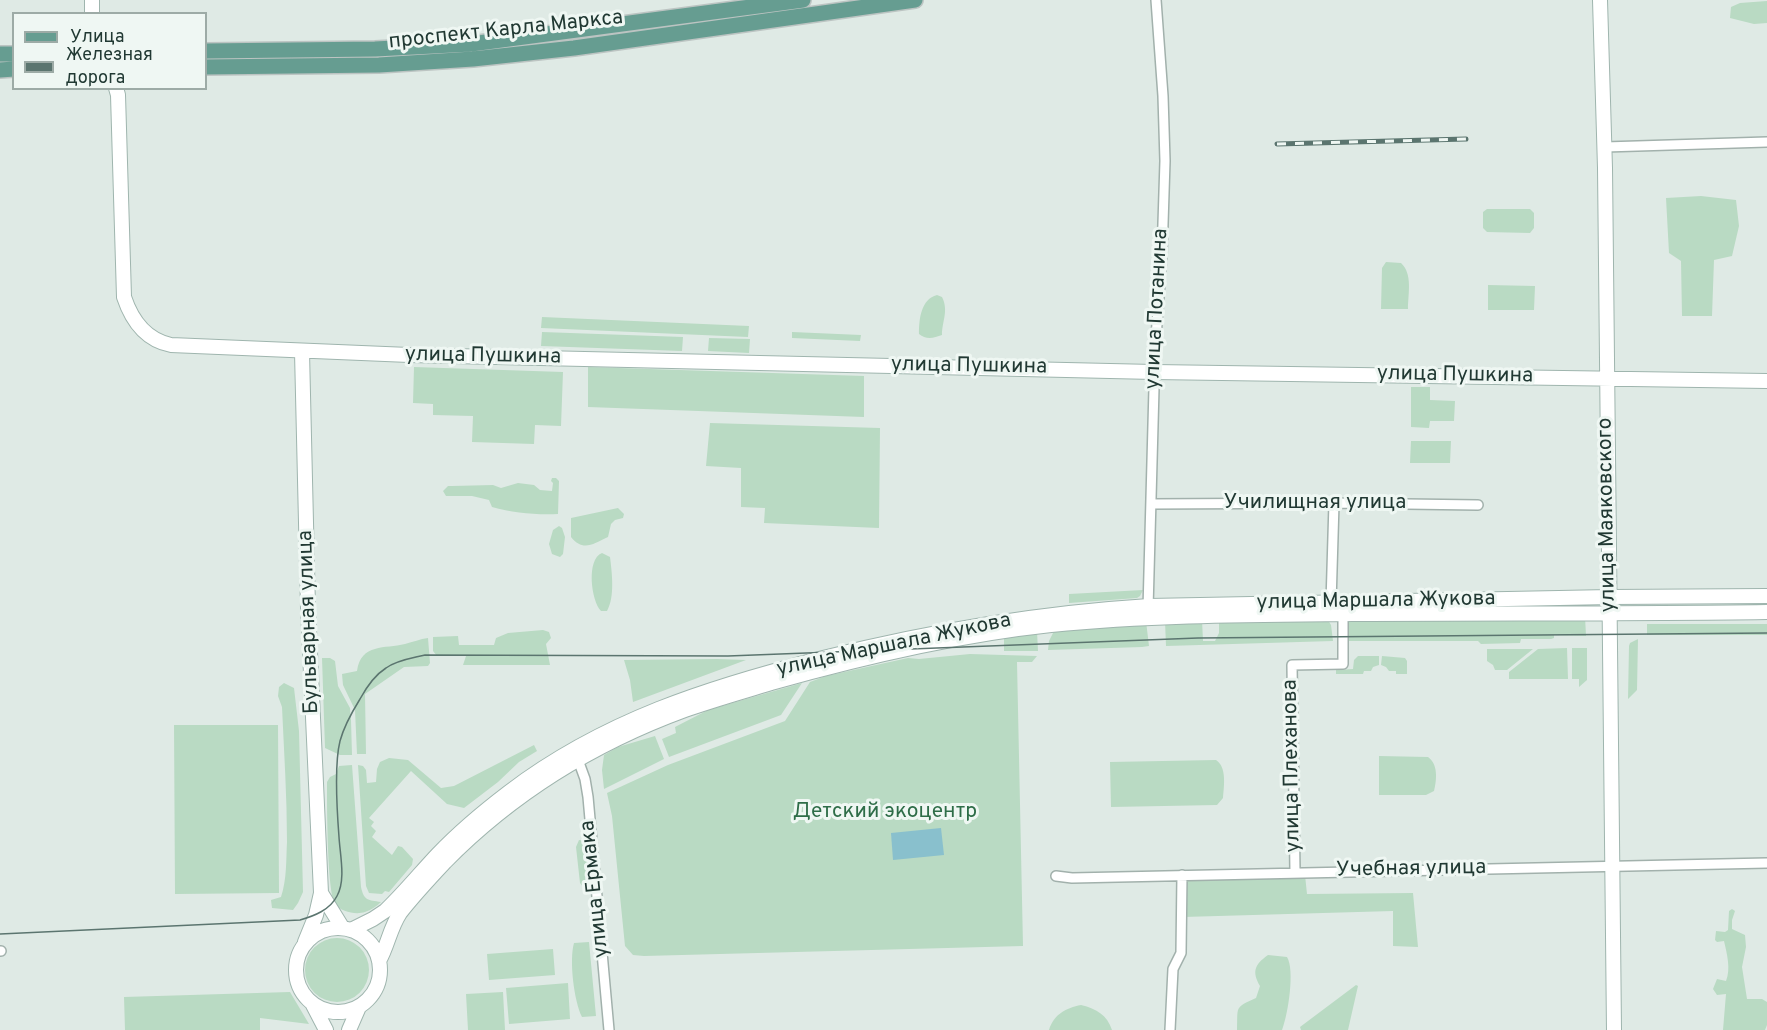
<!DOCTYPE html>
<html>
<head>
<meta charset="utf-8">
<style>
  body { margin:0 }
  #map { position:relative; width:1767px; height:1030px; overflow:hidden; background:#dfeae5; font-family:Overpass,sans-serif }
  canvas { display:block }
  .legend { position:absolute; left:12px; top:12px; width:195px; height:78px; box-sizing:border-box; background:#eff7f3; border:2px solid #9daba6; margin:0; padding:8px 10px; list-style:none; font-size:18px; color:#213933 }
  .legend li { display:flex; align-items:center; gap:12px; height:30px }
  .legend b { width:30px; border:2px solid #9daba6 }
</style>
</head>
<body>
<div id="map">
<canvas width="1767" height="1030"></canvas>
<ul class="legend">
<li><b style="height:8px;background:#669d91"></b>Улица</li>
<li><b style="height:8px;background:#5b756f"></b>Железная дорога</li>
</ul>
</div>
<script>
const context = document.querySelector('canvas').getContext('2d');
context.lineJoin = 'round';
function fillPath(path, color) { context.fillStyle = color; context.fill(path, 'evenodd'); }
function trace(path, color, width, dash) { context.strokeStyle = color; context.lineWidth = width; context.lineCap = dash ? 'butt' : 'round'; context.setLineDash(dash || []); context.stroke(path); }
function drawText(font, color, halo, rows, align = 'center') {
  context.font = font + ' Overpass,sans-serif'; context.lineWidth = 6; context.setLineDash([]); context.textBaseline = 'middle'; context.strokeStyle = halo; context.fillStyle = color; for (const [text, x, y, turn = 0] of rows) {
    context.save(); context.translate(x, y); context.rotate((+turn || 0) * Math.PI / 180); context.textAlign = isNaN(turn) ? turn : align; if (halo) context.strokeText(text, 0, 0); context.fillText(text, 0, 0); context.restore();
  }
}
fillPath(new Path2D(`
  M 1767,1 L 1767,23 L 1754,24 L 1730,18 L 1731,7 L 1740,3 Z
  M 1701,196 L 1736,200 L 1739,226 L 1732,256 L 1714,260 L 1712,316 L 1682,316 L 1681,261 L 1669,253 L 1666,198 Z
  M 1487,209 L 1530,209 L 1534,213 L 1534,228 L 1530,233 L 1487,232 L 1483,228 L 1483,212 Z
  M 1386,262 L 1401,263 C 1413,274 1408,294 1408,309 L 1381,309 L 1382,268 Z
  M 1488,285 L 1535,286 L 1534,310 L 1488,310 Z
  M 937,295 L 942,297 C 949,311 942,321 942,335 C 934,338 926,340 919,334 C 919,319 921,299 937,295 Z
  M 542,317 L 749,326 L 748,337 L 541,328 Z
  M 542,332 L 683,337 L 682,351 L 541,346 Z
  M 792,332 L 861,335 L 860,341 L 792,338 Z
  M 709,338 L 750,339 L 749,353 L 708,351 Z
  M 414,367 L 563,372 L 561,426 L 535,425 L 534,444 L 472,442 L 473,416 L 433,415 L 433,404 L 413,403 Z
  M 588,367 L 864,376 L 864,417 L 588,407 Z
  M 1411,387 L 1430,387 L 1430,400 L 1455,401 L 1454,421 L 1430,421 L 1429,428 L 1411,427 Z
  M 710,423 L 880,428 L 879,528 L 764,523 L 765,508 L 741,507 L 741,468 L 706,466 Z
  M 1411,441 L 1451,441 L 1450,463 L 1410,463 Z
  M 552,478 L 556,478 L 559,481 L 558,514 C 536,515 513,513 492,507 L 489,500 L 472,496 L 446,496 L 443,491 L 448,486 L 452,486 L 493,485 L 501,488 L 518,483 L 534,485 L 540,490 L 552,491 L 553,483 L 551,481 Z
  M 618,508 L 624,514 L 623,518 L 615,520 L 611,524 L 608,537 C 593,544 583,552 571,537 L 571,518 Z
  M 559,526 L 562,528 L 565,537 L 563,554 L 560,557 L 552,554 L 549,544 L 553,530 Z
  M 602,553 L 610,557 C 612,573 615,597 607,611 L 601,611 C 591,601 586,559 602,553 Z
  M 1143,590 L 1140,596 L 1137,598 L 1069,603 L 1069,594 Z
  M 1585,616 L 1586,636 L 1554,635 L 1554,638 L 1551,639 L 1521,639 L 1520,643 L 1481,644 L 1478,641 L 1347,641 L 1346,624 L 1354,619 Z
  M 1202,620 L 1203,641 L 1215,641 L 1219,633 L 1219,620 L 1328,620 L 1331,625 L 1333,641 L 1166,646 L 1165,621 Z
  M 1146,621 L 1149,646 L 1142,647 L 1048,650 L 1049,641 L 1054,631 Z
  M 1647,624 L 1767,624 L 1767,635 L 1647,635 Z
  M 543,630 L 549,632 L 551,638 L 546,644 L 550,665 L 463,665 L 466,656 L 437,656 L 433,651 L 433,637 L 458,636 L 459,645 L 494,645 L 496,638 L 508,633 Z
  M 1037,631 L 1038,651 L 1004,651 L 1004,636 Z
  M 428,638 L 430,663 L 428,666 L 404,667 L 365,694 L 366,754 L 357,754 L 355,710 L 343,685 L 342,674 L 357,671 C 361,643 385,649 405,644 C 413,642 420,639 428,638 Z
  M 1638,639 L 1637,690 L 1628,699 L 1629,646 L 1630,643 Z
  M 1567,648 L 1568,679 L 1509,679 L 1509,672 L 1538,649 Z
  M 1572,648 L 1587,648 L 1587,680 L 1579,687 L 1579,679 L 1572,679 Z
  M 1487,649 L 1533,649 L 1507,670 L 1495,670 L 1493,665 L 1487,661 Z
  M 970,654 L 1037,656 L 1032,662 L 1017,662 L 1023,946 L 644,956 L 633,955 L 625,946 L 612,816 L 607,793 L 668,765 L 785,721 L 810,682 L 826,676 L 908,658 L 919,659 Z
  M 1358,656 L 1379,656 L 1379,665 L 1373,667 L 1371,671 L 1364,671 L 1363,674 L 1336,674 L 1336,670 L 1353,669 L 1354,660 Z
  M 1382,656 L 1405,658 L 1407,661 L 1407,674 L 1396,674 L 1396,671 L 1389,671 L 1386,667 L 1381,665 Z
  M 322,658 L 330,658 L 335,661 L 338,686 L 350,708 L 351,720 L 352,755 L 340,755 L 325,748 Z
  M 717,659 L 746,660 L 633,702 L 630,680 L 624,660 Z
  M 284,683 L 294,688 L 299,731 L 303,892 L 298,903 L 293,910 L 272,908 L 271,900 L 281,897 C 287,879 286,860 287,842 C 287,797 284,752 282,707 L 278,696 L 279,687 Z
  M 802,683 L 781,715 L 669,757 L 662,739 L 676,733 L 675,727 L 708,710 Z
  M 174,725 L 278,725 L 279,893 L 175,894 Z
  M 655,736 L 664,759 L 604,789 L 602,770 L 604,755 L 618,747 Z
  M 534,745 L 537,751 L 519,762 L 498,782 L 464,808 L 447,804 L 411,771 L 369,818 L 374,822 L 371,826 L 376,831 L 372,837 L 392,855 L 398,846 L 402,847 L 413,859 L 412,865 L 389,892 L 385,891 L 382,894 L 369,893 L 366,886 L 358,765 L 363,766 L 366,770 L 367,783 L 376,782 L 377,769 L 380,762 L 389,758 L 408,760 L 441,788 L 454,786 Z
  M 1379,756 L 1428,757 C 1438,764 1437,779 1434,791 L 1426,795 L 1379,795 Z
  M 1216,760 C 1227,767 1224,786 1223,798 L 1217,805 L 1111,807 L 1110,762 Z
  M 352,765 L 361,887 C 364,901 368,900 381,902 C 377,906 371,910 365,912 C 356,915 341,912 335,904 C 327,891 327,803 327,782 L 330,777 L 336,774 L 339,766 Z
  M 579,840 L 585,841 L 588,844 L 592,881 L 590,885 L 584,888 L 580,883 L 576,847 Z
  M 1305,875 L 1307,894 L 1413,893 L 1418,947 L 1393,946 L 1393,911 L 1183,917 L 1184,877 Z
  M 1732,909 L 1735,911 L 1732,920 L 1732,929 L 1745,935 L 1746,947 L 1742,967 L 1747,999 L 1762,999 L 1767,1002 L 1767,1025 L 1765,1030 L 1723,1030 L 1726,994 L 1717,995 L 1713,989 L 1717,979 L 1726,981 C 1731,969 1727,954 1724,941 L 1717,942 L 1715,940 L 1716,931 L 1725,932 L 1728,930 L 1729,911 Z
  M305 970a32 32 0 1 1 64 0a32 32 0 1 1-64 0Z
  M 589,942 L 596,1016 L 582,1017 C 574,1001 569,960 574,943 Z
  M 553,949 L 555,975 L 489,980 L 487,954 Z
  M 1268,955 L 1287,957 C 1295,970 1288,1013 1283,1027 L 1282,1030 L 1237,1030 C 1238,1006 1234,1008 1256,998 L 1260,986 C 1252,972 1254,965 1268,955 Z
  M 568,983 L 570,1019 L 509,1024 L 506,988 Z
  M 1356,985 L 1358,986 L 1348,1030 L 1301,1030 L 1300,1027 Z
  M 290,992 L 309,1024 L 260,1018 L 260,1030 L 125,1030 L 124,997 Z
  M 503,992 L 505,1030 L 468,1030 L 466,994 Z
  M 1081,1005 C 1097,1009 1107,1015 1112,1030 L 1049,1030 C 1054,1014 1066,1008 1081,1005 Z`), '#b9dac3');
fillPath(new Path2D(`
  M 941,828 L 944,855 L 893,860 L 891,833 Z`), '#89c0cd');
const street = new Path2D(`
  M 1605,147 L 1767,142
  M 1151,504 L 1334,503 L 1478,505
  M 1331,603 L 1334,503
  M 1148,609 L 1155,351 L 1162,255 L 1165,161 L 1163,96 L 1156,0
  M 577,757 L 585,779 L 588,797 L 609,1030
  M 1295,872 L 1292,665 L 1343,664 L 1343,611
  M 1056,876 L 1072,878 L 1767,863
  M 0,951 L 1,951
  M 1170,1030 L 1173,969 L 1181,953 L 1182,875`);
const secondary = new Path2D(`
  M 92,0 L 92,14
  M 1600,0 L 1605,168 L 1614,1030
  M 116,88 L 118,95 L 124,297 C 132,321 146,340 171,345 L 409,355 L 1154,372 L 1767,381
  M 302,352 L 308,608 L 321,893 L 316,915 L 305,942
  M 321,893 L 342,927
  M296 970a42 42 0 1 1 84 0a42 42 0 1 1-84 0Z
  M 353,929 L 373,919 L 385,911 C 404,893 420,873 438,854 C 459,832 484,811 509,792 C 604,720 709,687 823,658 C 931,631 1038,613 1149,606 L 1610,597 L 1767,596
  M 379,961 C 388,945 390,928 400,913 C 414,895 430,878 445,862 C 512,794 595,743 685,710 C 713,700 742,692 771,683 C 863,657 957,635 1051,625 C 1152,615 1252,615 1353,614 C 1491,613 1629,614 1767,612
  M 313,1005 L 326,1030
  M 349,1030 L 359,1007`);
const primary = new Path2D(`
  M 206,51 L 375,49 L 471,44 L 803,0
  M 0,54 L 14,54
  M 206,67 L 379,65 L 473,59 L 574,48 L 915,0
  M 0,70 L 14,69`);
trace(street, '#a2b1ac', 12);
trace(secondary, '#9fb5ae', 16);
trace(primary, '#bcc4c2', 18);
trace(street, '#fff', 9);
trace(secondary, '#fff', 14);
trace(primary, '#669d91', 15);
trace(new Path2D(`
  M 0,934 L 300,920 C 314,916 330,910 337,896 C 346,880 340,855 339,837 C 337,811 334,765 340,741 C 344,726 352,712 360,699 C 366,688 375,675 386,668 C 397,660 413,658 425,655 L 728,656 L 1198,638 L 1767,633`), '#5b756f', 1.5);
const rail = new Path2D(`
  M 1277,144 L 1466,139`);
trace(rail, '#5b756f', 5);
trace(rail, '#eff7f3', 3, [9]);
drawText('21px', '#213933', '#eff7f3', [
  ["проспект Карла Маркса",506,31,-6],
  ["улица Потанина",1158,309,-87],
  ["улица Пушкина",483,357,1],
  ["улица Пушкина",969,367,1],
  ["улица Пушкина",1455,376,1],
  ["Училищная улица",1315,504],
  ["улица Маяковского",1608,515,-91],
  ["улица Маршала Жукова",1376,602,-1],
  ["Бульварная улица",310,622,-92],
  ["улица Маршала Жукова",894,646,-12],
  ["улица Плеханова",1293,766,-91],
  ["Учебная улица",1411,870,-1],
  ["улица Ермака",596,889,-96]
]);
drawText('21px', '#2e6d48', '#eff7f3', [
  ["Детский экоцентр",885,813]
]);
</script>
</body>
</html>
